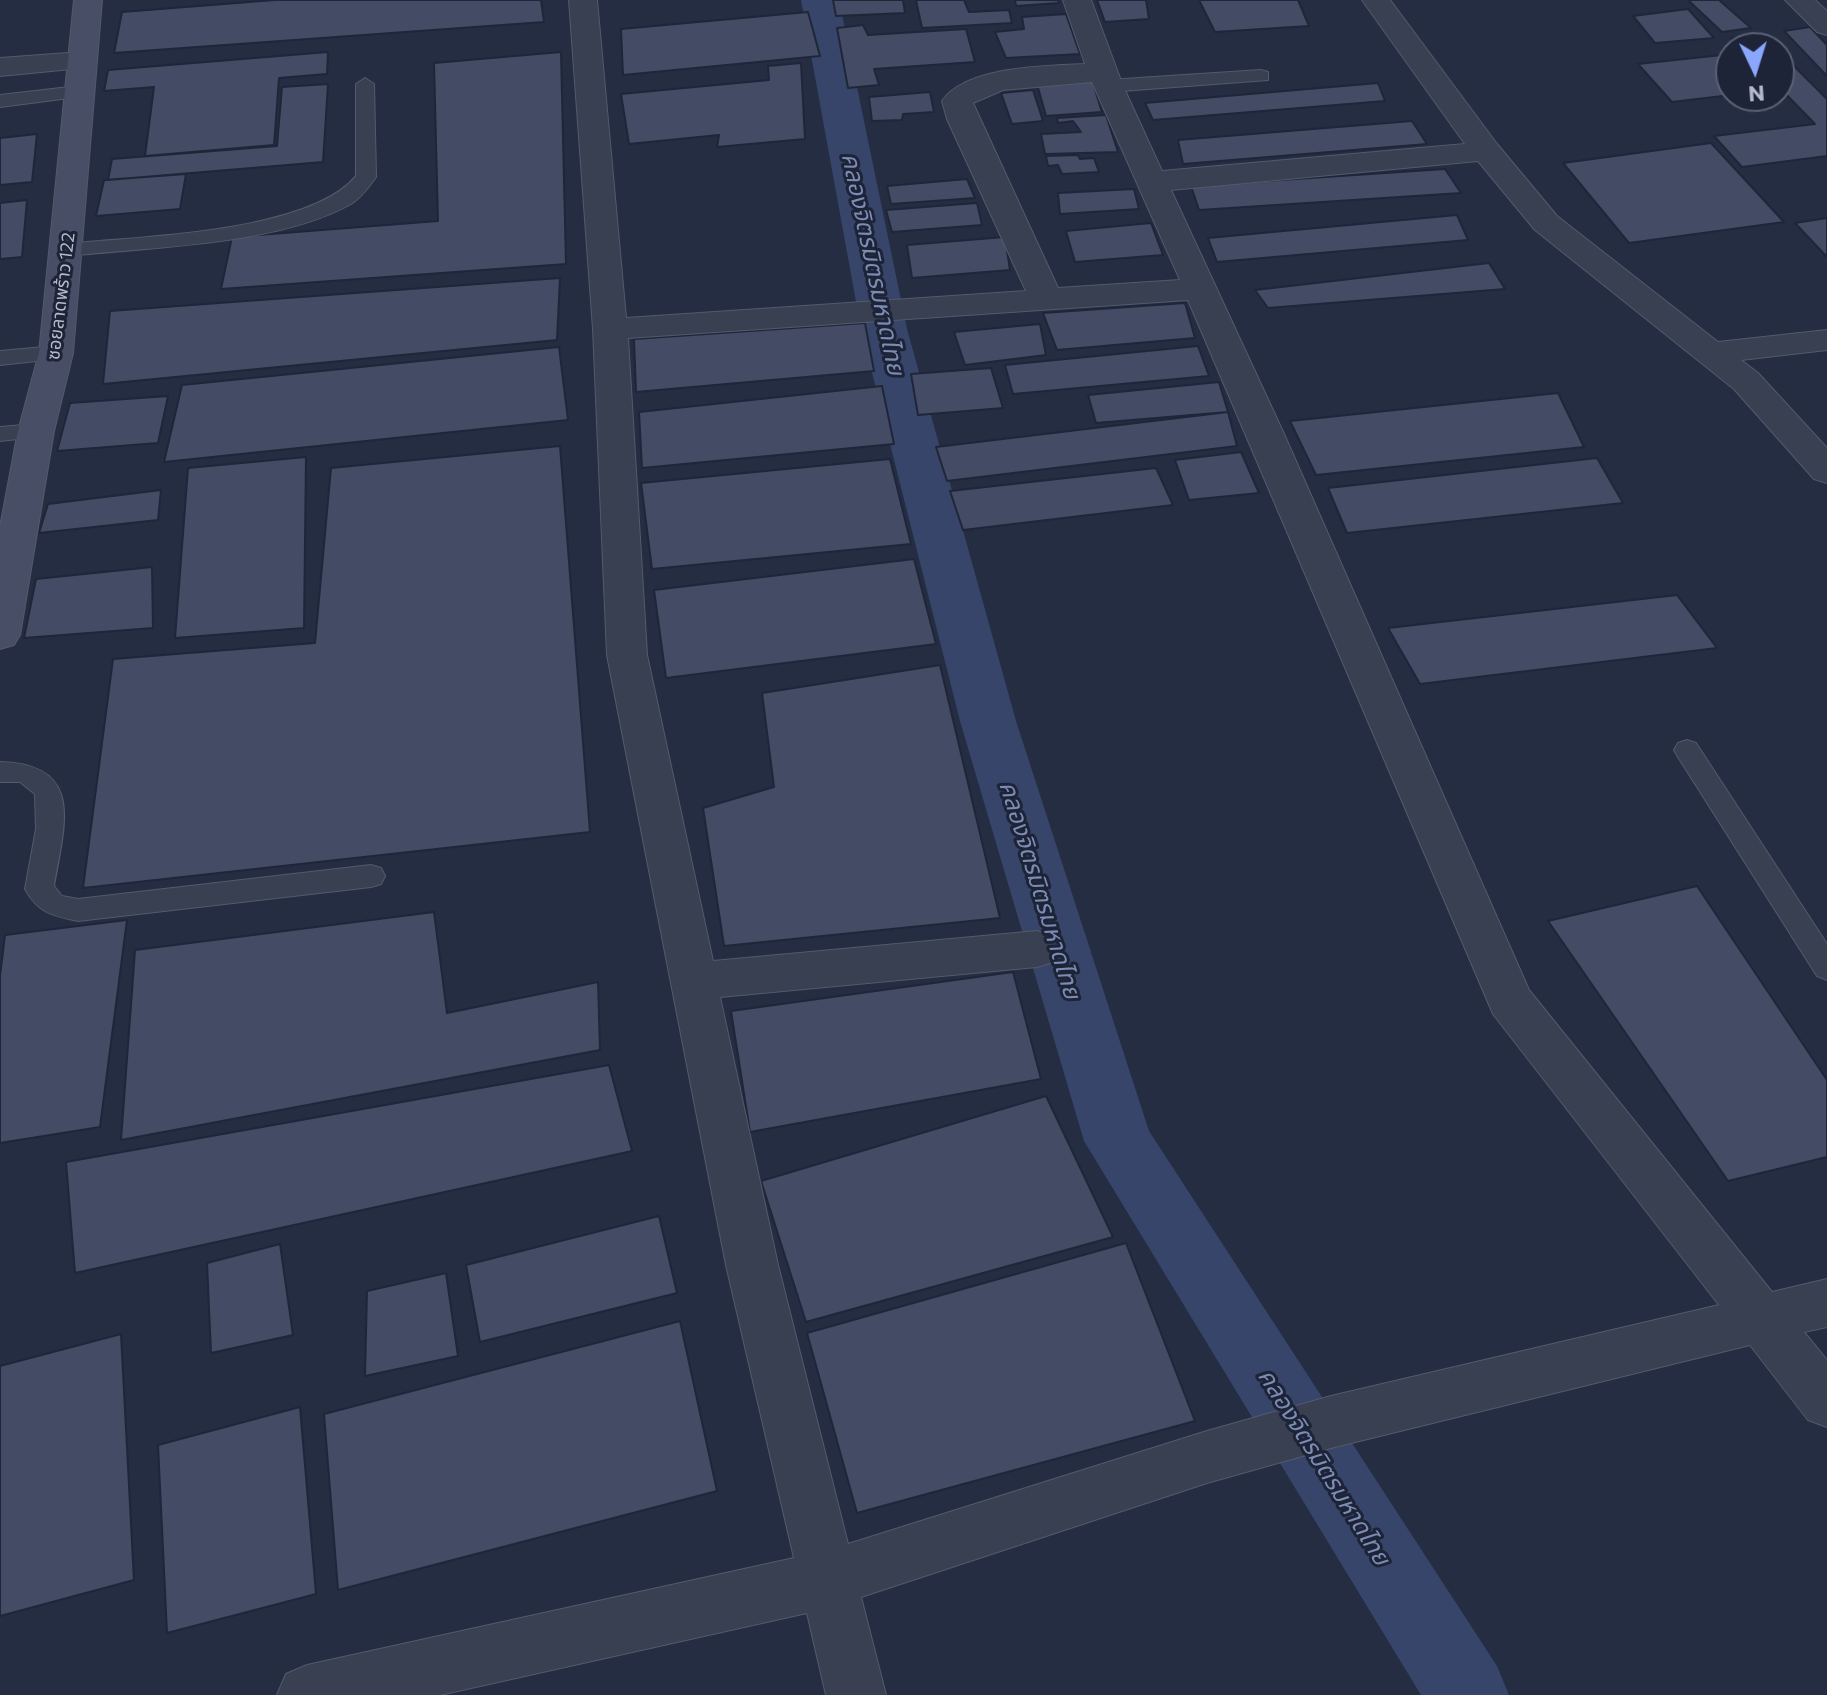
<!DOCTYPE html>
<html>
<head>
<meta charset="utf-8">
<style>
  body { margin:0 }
  #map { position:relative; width:1827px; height:1695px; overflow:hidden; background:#242d42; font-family:Commissioner,sans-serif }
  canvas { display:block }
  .north { position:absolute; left:1715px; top:32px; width:80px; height:80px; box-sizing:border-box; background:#1e2437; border:2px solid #5b6073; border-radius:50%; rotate:176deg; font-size:22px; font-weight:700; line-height:32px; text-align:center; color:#b6bbcc }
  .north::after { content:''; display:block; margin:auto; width:28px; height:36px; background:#8aa6fd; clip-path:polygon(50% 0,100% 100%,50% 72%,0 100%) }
</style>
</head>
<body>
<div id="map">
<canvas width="1827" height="1695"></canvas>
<div class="north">N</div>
</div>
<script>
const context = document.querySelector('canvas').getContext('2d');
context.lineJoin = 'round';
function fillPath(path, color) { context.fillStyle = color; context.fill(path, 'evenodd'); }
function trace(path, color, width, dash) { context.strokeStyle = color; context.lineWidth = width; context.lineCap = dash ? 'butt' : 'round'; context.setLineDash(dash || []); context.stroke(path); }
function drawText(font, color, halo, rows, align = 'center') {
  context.font = font + ' Commissioner,"Noto Sans Thai",sans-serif'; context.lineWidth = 6; context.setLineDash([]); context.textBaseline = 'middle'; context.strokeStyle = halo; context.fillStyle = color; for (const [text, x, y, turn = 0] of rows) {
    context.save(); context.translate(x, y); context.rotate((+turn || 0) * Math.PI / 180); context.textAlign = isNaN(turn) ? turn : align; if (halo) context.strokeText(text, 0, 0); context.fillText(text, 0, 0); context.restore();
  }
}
fillPath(new Path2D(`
  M 801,0 L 839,0 L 907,329 L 1016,721 L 1149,1131 L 1497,1666 L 1509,1695 L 1421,1695 L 1084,1141 L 960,721 L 861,329 Z`), '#38456a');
const building = new Path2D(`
  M 275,0 L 541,0 L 544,22 L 114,53 L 122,12 Z
  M 833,0 L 903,0 L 905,13 L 836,16 Z
  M 916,0 L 964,0 L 969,12 L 1009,10 L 1012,23 L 922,28 Z
  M 1015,0 L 1058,0 L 1059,3 L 1016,6 Z
  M 1097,0 L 1146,0 L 1149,19 L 1105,22 Z
  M 1199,0 L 1298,0 L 1309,26 L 1215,32 Z
  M 1688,0 L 1719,0 L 1751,28 L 1722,32 Z
  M 1688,9 L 1714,38 L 1655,43 L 1633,16 Z
  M 808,12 L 820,56 L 623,75 L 621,29 Z
  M 1066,14 L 1080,54 L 1006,58 L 995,32 L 1024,29 L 1022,17 Z
  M 863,25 L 868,35 L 966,29 L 975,62 L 874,69 L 879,85 L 848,88 L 837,28 Z
  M 1810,27 L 1827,45 L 1827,76 L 1784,31 Z
  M 1762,34 L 1776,48 L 1741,48 L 1731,38 Z
  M 1779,51 L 1827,99 L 1827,156 L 1742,167 L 1714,136 L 1815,124 L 1779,87 Z
  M 328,52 L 327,74 L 279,78 L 274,145 L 145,156 L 154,87 L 104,91 L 108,70 Z
  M 561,52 L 566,264 L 221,289 L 232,237 L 438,221 L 434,63 Z
  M 1731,54 L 1731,95 L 1672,102 L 1638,64 Z
  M 801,63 L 805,139 L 717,147 L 719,135 L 629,144 L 621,94 L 769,80 L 768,66 Z
  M 1092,80 L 1102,112 L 1046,116 L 1037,84 Z
  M 1378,83 L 1385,101 L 1153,120 L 1145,103 Z
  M 328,84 L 323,162 L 108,180 L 112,159 L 277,146 L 282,87 Z
  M 1033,90 L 1043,121 L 1012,124 L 1001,93 Z
  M 930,92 L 934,112 L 903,114 L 902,120 L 872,121 L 869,97 Z
  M 1106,115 L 1118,152 L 1045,154 L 1041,134 L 1081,132 L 1073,121 L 1058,123 L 1057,118 Z
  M 1412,121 L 1427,144 L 1183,164 L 1178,140 Z
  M 37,134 L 32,182 L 0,185 L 0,138 Z
  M 1711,143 L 1784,222 L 1629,243 L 1563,163 Z
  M 1078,155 L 1080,159 L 1094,158 L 1099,172 L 1062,174 L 1058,165 L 1048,166 L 1046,156 Z
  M 1445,169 L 1461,193 L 1199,210 L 1191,186 Z
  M 186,174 L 180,209 L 96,216 L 104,180 Z
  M 967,179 L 975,198 L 891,204 L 887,186 Z
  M 1134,189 L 1139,209 L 1060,214 L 1058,193 Z
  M 27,200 L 22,257 L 0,259 L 0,203 Z
  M 977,203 L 982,225 L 892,232 L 886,210 Z
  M 1457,215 L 1468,240 L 1217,262 L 1208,238 Z
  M 1827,218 L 1827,257 L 1795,223 Z
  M 1151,223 L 1163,255 L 1075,262 L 1066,231 Z
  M 1005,237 L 1010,270 L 912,278 L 907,245 Z
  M 1489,263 L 1505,289 L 1268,308 L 1255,290 Z
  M 560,278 L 557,340 L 103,384 L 110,311 Z
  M 1185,303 L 1195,338 L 1057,350 L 1043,313 Z
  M 865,323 L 874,371 L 636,392 L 634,339 Z
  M 1040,324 L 1046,355 L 965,365 L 954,332 Z
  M 1198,346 L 1209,376 L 1013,394 L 1005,365 Z
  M 559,347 L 568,420 L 164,462 L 182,385 Z
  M 991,368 L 1003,408 L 918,415 L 911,374 Z
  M 1219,382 L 1228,412 L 1096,423 L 1088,395 Z
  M 882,386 L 894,444 L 642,468 L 639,412 Z
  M 1558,393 L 1584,447 L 1316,475 L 1290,421 Z
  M 168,396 L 158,443 L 57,451 L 70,403 Z
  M 1228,412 L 1237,446 L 947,481 L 936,447 Z
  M 560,446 L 590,832 L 83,888 L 113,659 L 315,643 L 331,468 Z
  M 1241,452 L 1259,493 L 1189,500 L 1175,460 Z
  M 306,457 L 304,628 L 175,638 L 188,468 Z
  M 1597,458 L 1623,503 L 1347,533 L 1328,488 Z
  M 890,459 L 911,544 L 652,569 L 641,483 Z
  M 1156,468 L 1173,505 L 963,530 L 950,491 Z
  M 161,490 L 158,520 L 39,533 L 48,504 Z
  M 914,559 L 936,644 L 666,678 L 654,590 Z
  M 152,567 L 153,628 L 24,638 L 36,579 Z
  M 1677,595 L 1717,648 L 1420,684 L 1388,628 Z
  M 940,665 L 1000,918 L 724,946 L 703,808 L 774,787 L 762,693 Z
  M 1697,886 L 1827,1080 L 1827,1157 L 1728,1181 L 1548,921 Z
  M 434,912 L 447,1013 L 598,982 L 600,1050 L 121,1140 L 135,950 Z
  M 127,920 L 100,1127 L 0,1143 L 0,976 L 5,935 Z
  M 1013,972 L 1041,1079 L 750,1132 L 731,1011 Z
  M 609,1065 L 632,1151 L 75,1273 L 66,1162 Z
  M 1046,1096 L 1113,1237 L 806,1322 L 761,1181 Z
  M 659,1216 L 677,1293 L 480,1342 L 466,1265 Z
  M 1126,1243 L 1195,1421 L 857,1513 L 807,1333 Z
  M 280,1244 L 293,1335 L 211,1353 L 207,1263 Z
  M 446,1273 L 458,1356 L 365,1376 L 367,1291 Z
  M 680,1321 L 717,1491 L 338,1590 L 324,1414 Z
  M 121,1334 L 134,1580 L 0,1616 L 0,1366 Z
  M 300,1407 L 316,1594 L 167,1633 L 158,1445 Z`);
fillPath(building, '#434c64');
trace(building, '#202639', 2);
const lane = new Path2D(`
  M 1261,70 L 1268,72 L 1268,80 L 1108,92 L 1099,86 L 1108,80 Z
  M 365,78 L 374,84 L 376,177 C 369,187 361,198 351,204 C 278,245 152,247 68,256 L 58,250 L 68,244 C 140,236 309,233 356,176 L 356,84 Z
  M 78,86 L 85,88 L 85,96 L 0,107 L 0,95 Z
  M 56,346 L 64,348 L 67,353 L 64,358 L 0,365 L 0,351 Z
  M 36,424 L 48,431 L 44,436 L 0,441 L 0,427 Z
  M 1687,740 L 1696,743 L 1827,944 L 1827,980 L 1817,976 L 1678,757 L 1674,750 L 1678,743 Z
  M 0,762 C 86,764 64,826 54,886 L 62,896 L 78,899 L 371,865 L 381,868 L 385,876 L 381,884 L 371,887 L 78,921 C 53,916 38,913 25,889 L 36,829 L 35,794 L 20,782 L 0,782 Z`);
const street = new Path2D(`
  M 569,0 L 597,0 L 626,318 L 1026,291 L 947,119 L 942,101 C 966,66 1046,66 1085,64 L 1063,0 L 1091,0 L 1123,86 L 1162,171 L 1465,144 L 1362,0 L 1390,0 L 1497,144 L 1557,216 L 1718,342 L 1827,330 L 1827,350 L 1741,360 L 1758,373 L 1827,448 L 1827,483 L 1814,479 L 1734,389 L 1535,230 L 1478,161 L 1171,190 L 1284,434 L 1529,990 L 1772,1292 L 1827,1279 L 1827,1327 L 1804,1332 L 1827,1360 L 1827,1427 L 1808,1420 L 1750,1345 L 1331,1448 L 1207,1483 L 861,1597 L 886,1695 L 826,1695 L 807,1613 L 440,1695 L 277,1695 L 286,1674 L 307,1665 L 794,1558 L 726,1265 L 607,655 L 593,329 ZM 1092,82 L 1180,280 L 1058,288 L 973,103 L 1003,90 ZM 1188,300 L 1493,1014 L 1719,1305 L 1331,1396 L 1207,1431 L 848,1544 L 778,1265 L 720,997 L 1037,967 L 1053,962 L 1060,949 L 1053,936 L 1037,931 L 713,961 L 647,655 L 628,338 Z
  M 1785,0 L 1815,0 L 1827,11 L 1827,35 L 1817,32 Z
  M 82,52 L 92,55 L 97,61 L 92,67 L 0,76 L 0,58 Z`);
const secondary = new Path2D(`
  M 74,0 L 102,0 L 73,353 L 54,431 L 20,635 L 14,645 L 0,649 L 0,527 L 18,431 L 39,353 Z`);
trace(lane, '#545a6c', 2);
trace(street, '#545a6c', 2);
trace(secondary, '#545a6c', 2);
fillPath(lane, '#394051');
fillPath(street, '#394051');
fillPath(secondary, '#474e65');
drawText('18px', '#b6bbcc', '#1e2437', [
  ["ซอยลาดพร้าว 122",61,296,-83]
]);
drawText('italic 24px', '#7c8cb4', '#1e2437', [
  ["คลองจิตรมิตรมหาดไทย",873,264,78],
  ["คลองจิตรมิตรมหาดไทย",1040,890,73],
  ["คลองจิตรมิตรมหาดไทย",1324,1467,58]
]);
</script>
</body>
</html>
